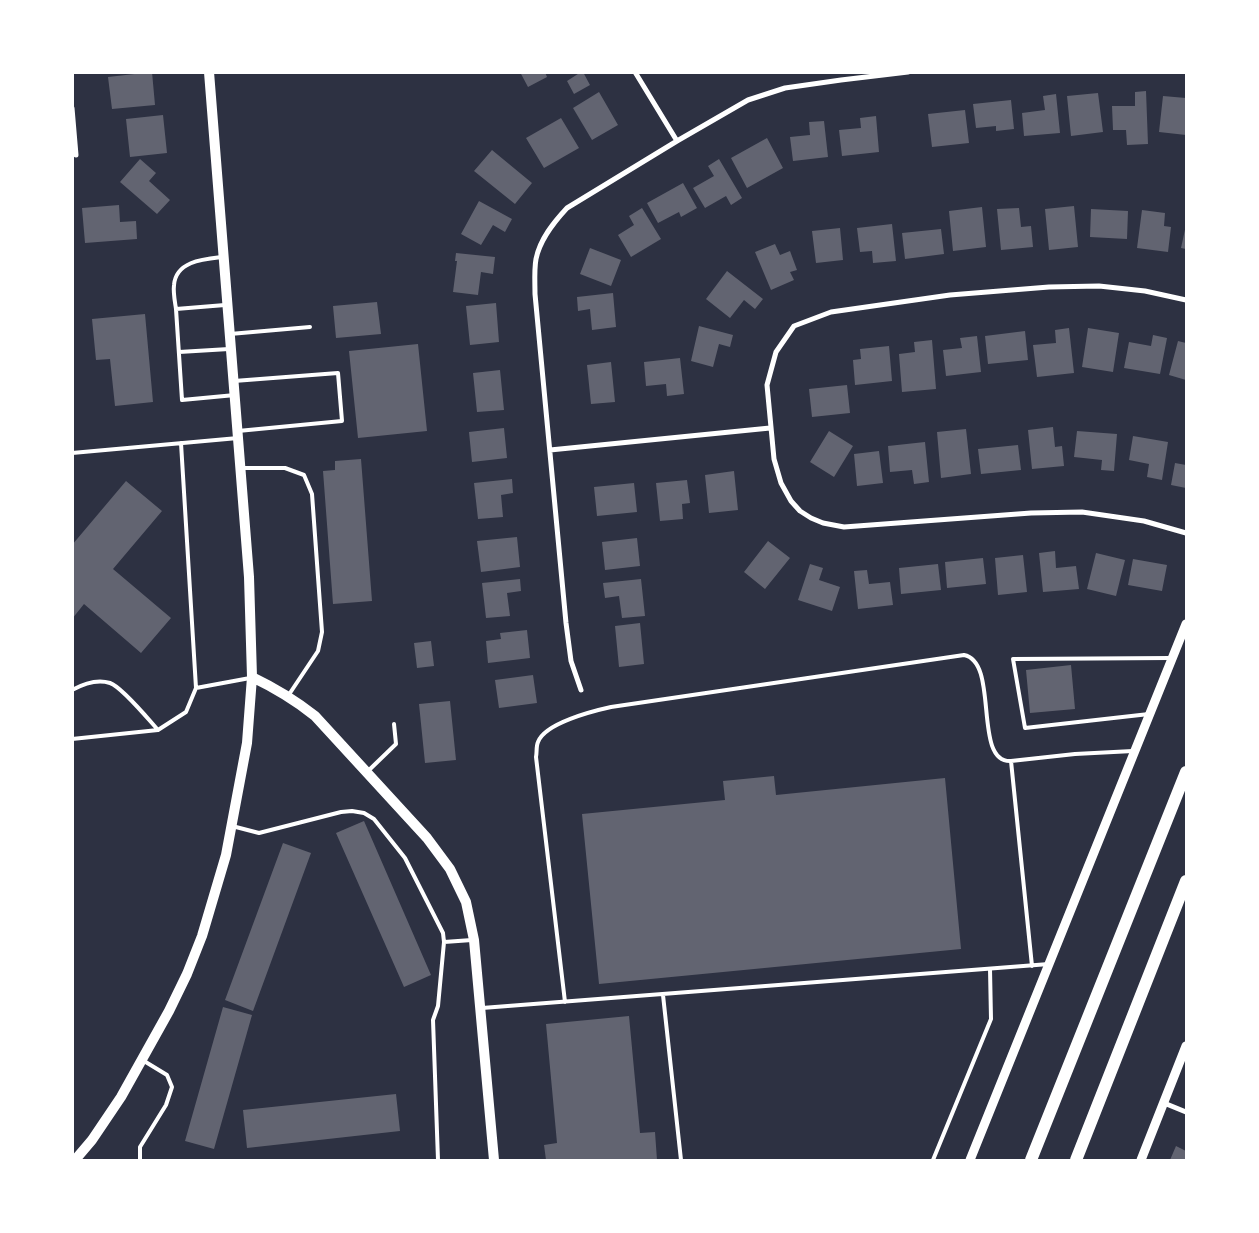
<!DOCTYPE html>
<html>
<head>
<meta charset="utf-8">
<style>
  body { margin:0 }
  #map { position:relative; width:1259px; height:1233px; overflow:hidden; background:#2d3142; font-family:Overpass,sans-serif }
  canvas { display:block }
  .frame { position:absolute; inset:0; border:74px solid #fff; pointer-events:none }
</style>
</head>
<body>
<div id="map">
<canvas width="1259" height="1233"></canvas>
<div class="frame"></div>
</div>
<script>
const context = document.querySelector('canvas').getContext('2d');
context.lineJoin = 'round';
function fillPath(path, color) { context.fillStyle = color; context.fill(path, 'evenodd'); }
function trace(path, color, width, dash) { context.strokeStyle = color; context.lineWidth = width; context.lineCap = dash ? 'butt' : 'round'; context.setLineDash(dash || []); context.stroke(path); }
fillPath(new Path2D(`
  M 152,72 L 155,105 L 112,109 L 108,77 Z
  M 520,72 L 545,72 L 547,77 L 528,87 Z
  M 581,72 L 583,72 L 590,85 L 574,94 L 567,81 Z
  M 1146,91 L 1148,144 L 1127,145 L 1126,130 L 1113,130 L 1112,106 L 1135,106 L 1135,92 Z
  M 599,92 L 618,125 L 592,140 L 573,108 Z
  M 1098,93 L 1103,132 L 1071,136 L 1067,96 Z
  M 1056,94 L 1060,133 L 1024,136 L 1022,113 L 1045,110 L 1043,96 Z
  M 1163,96 L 1186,98 L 1186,135 L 1159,132 Z
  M 1011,100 L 1014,129 L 996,131 L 996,126 L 976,128 L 973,104 Z
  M 965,110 L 969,143 L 932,147 L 928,114 Z
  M 163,115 L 167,153 L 130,157 L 126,119 Z
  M 876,116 L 879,152 L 842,156 L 839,130 L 861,128 L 860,118 Z
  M 561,118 L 579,148 L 544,168 L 526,138 Z
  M 824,121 L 828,157 L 793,161 L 790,137 L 810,135 L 809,122 Z
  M 767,138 L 783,168 L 747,188 L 731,158 Z
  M 492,150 L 532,183 L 515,204 L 474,171 Z
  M 140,159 L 156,173 L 149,181 L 170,200 L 157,214 L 120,182 Z
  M 719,159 L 742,198 L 731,205 L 726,196 L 705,208 L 693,188 L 714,176 L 708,166 Z
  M 683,183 L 697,208 L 681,217 L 679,212 L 658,223 L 647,203 Z
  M 479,201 L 512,219 L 505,232 L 493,225 L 481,245 L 461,234 Z
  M 119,205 L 120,222 L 136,221 L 137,239 L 85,243 L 82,208 Z
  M 1074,206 L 1078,247 L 1049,250 L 1045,209 Z
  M 982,207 L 986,247 L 953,251 L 949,211 Z
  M 642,208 L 661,239 L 631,257 L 618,235 L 634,225 L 629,216 Z
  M 1019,208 L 1021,227 L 1031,226 L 1033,247 L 1001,250 L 997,209 Z
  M 1091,209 L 1128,211 L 1127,239 L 1090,237 Z
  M 1142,210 L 1165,213 L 1164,226 L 1171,227 L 1168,252 L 1137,248 Z
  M 892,224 L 896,261 L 873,263 L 872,251 L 860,252 L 857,228 Z
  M 1186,225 L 1186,249 L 1181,248 Z
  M 840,228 L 843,260 L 816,263 L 812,231 Z
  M 941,229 L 944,254 L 905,259 L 902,233 Z
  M 775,244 L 780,255 L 790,251 L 797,270 L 790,272 L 794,280 L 771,290 L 755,252 Z
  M 590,248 L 621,260 L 611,286 L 580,274 Z
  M 456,253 L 495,257 L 493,274 L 481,272 L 478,295 L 453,292 L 457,261 L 455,261 Z
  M 727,271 L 763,299 L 755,309 L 744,300 L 730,318 L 706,299 Z
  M 613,293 L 616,327 L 592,330 L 590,309 L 578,311 L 577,297 Z
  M 377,302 L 381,334 L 336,338 L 333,306 Z
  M 496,303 L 499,342 L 470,345 L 466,306 Z
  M 145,314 L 153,402 L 115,406 L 110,359 L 96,360 L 92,319 Z
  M 699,326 L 733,335 L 730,347 L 719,344 L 713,367 L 691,361 Z
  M 1069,328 L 1074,373 L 1037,377 L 1033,345 L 1056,343 L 1055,330 Z
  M 1088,328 L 1119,333 L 1113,372 L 1082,367 Z
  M 1025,331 L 1028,360 L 988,364 L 985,336 Z
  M 1153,335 L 1167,338 L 1160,374 L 1124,368 L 1129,342 L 1151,346 Z
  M 977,336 L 981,372 L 946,376 L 943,350 L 962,348 L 960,338 Z
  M 932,340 L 936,389 L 902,392 L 899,354 L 915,352 L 914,342 Z
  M 1178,341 L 1186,343 L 1186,380 L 1169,375 Z
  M 418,344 L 427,431 L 358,438 L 349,351 Z
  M 889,346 L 892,381 L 855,385 L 853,360 L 861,359 L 860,349 Z
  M 680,358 L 684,394 L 667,396 L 666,384 L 646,386 L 644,362 Z
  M 611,362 L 615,402 L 591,404 L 587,365 Z
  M 500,370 L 504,410 L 477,412 L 473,373 Z
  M 847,385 L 850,413 L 812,417 L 809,389 Z
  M 1053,427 L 1055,447 L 1062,446 L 1064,466 L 1032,469 L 1028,430 Z
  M 504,428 L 507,458 L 472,462 L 469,432 Z
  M 966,429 L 971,474 L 941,478 L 937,432 Z
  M 829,431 L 853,446 L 834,477 L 810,462 Z
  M 1077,431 L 1117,434 L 1114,471 L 1101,470 L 1102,460 L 1074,457 Z
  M 1133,436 L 1168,442 L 1162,480 L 1147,477 L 1149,464 L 1129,460 Z
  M 925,442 L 929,482 L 914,484 L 912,470 L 890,472 L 888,446 Z
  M 1018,445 L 1021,470 L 981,474 L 978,449 Z
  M 879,451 L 883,483 L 857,486 L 854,454 Z
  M 361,459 L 372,601 L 333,604 L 323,471 L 335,470 L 335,461 Z
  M 1175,463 L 1186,465 L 1186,488 L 1171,485 Z
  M 734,471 L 738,510 L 709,513 L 705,475 Z
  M 512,479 L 513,493 L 501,495 L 503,517 L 478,519 L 474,483 Z
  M 687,480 L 690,503 L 682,504 L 683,519 L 660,521 L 656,483 Z
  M 126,481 L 162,511 L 113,569 L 171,618 L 141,653 L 84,604 L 72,619 L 72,545 Z
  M 634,483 L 637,512 L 597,516 L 594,487 Z
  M 517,537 L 520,567 L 481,572 L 477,541 Z
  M 637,538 L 640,566 L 605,570 L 602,542 Z
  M 768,541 L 790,558 L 765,589 L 744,572 Z
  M 1055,551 L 1056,568 L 1076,566 L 1079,589 L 1043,592 L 1039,553 Z
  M 1096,553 L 1125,560 L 1116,596 L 1087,589 Z
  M 1023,555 L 1027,592 L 998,595 L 995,558 Z
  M 983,558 L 986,584 L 947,588 L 945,562 Z
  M 1133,559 L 1167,565 L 1162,591 L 1128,585 Z
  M 810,564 L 823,568 L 819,580 L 840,587 L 832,611 L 798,600 Z
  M 938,564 L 941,590 L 901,594 L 899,568 Z
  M 867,570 L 869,584 L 890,582 L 893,605 L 858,609 L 854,571 Z
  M 520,579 L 521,591 L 507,593 L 510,616 L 486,618 L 482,583 Z
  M 641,579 L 645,616 L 622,618 L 619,596 L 605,598 L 603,583 Z
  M 640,623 L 644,664 L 619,667 L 615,626 Z
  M 527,630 L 530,658 L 488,663 L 486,641 L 501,639 L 500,633 Z
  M 431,641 L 434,666 L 417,668 L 414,643 Z
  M 1071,665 L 1075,709 L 1030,713 L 1026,670 Z
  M 533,675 L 537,703 L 499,708 L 495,680 Z
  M 450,701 L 456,760 L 425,763 L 419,704 Z
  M 774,776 L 776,795 L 945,778 L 961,949 L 599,984 L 582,814 L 725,800 L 723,781 Z
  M 364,821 L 431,975 L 404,987 L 336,833 Z
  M 283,843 L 311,853 L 253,1011 L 225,1000 Z
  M 223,1007 L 252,1015 L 214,1149 L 185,1141 Z
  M 629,1016 L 640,1133 L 655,1132 L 657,1160 L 546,1160 L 544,1145 L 557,1143 L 546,1024 Z
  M 396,1094 L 400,1131 L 247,1148 L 243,1110 Z
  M 1176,1146 L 1186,1151 L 1186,1160 L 1170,1160 Z`), '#626471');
trace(new Path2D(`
  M 225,305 L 176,309 L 182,400 L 235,395
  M 176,309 C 175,302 173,293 174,285 C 176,261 204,259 222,257
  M 230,334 L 310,327
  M 179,352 L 229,349
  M 234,381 L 338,373 L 342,421 L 238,431
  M 72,453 L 238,438
  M 243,468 L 285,468 L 304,475 L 312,494 L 322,632 L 318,651 L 288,696
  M 196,688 L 250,678
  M 72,690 C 83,684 98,679 110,683 C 122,687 149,720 158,730
  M 1149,714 L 1025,728 L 1013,659 L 1171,658
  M 72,739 L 158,730 L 186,712 L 196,688 L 181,443
  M 367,772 L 396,744 L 394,724
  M 232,826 L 259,833 L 341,812 L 352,811 L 364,813 L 374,819 L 405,858 L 443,933 L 444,942 L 438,1006 L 433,1020 L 438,1160
  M 444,942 L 472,940
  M 1032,966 L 1011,761 L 1075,754 L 1133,751
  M 663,995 L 681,1160
  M 565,1002 L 536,757 C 537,753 536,746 538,742 C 545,723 593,711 611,707 L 964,655 C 1000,662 972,763 1011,761
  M 482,1008 L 1049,964
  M 140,1160 L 140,1147 L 166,1105 L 172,1087 L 167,1075 L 144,1061
  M 933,1160 L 991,1019 L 990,969`), '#fff', 4);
trace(new Path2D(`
  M 635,72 L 677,141
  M 72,108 L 76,155
  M 1186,300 L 1145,291 L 1099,286 L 1049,287 L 950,295 L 831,312 L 794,326 L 776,352 L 767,385 L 774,459 L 781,483 L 791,501 L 800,511 L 811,518 L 823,523 L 844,527 L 1031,513 L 1082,512 L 1144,521 L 1186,533
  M 550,450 L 770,428
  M 581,690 L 571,661 L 566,623 L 535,294 C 535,283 534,270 536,259 C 540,239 554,222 567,208 L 677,141 L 748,100 L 785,88 L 841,80 L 908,72
  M 1164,1103 L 1186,1112`), '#fff', 5);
trace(new Path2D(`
  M 970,1160 L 1186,624
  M 1141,1160 L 1186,1046`), '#fff', 9);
trace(new Path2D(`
  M 252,677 C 275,688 295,700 315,716 L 427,838 L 450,869 L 466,902 L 474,940 L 494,1160
  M 75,1160 L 92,1140 L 121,1097 L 169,1011 L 187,974 L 202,936 L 226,855 L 247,743 L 252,677 L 249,577 L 209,72`), '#fff', 10);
trace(new Path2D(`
  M 1031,1160 L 1186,772
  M 1076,1160 L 1186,881`), '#fff', 12);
</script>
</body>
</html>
